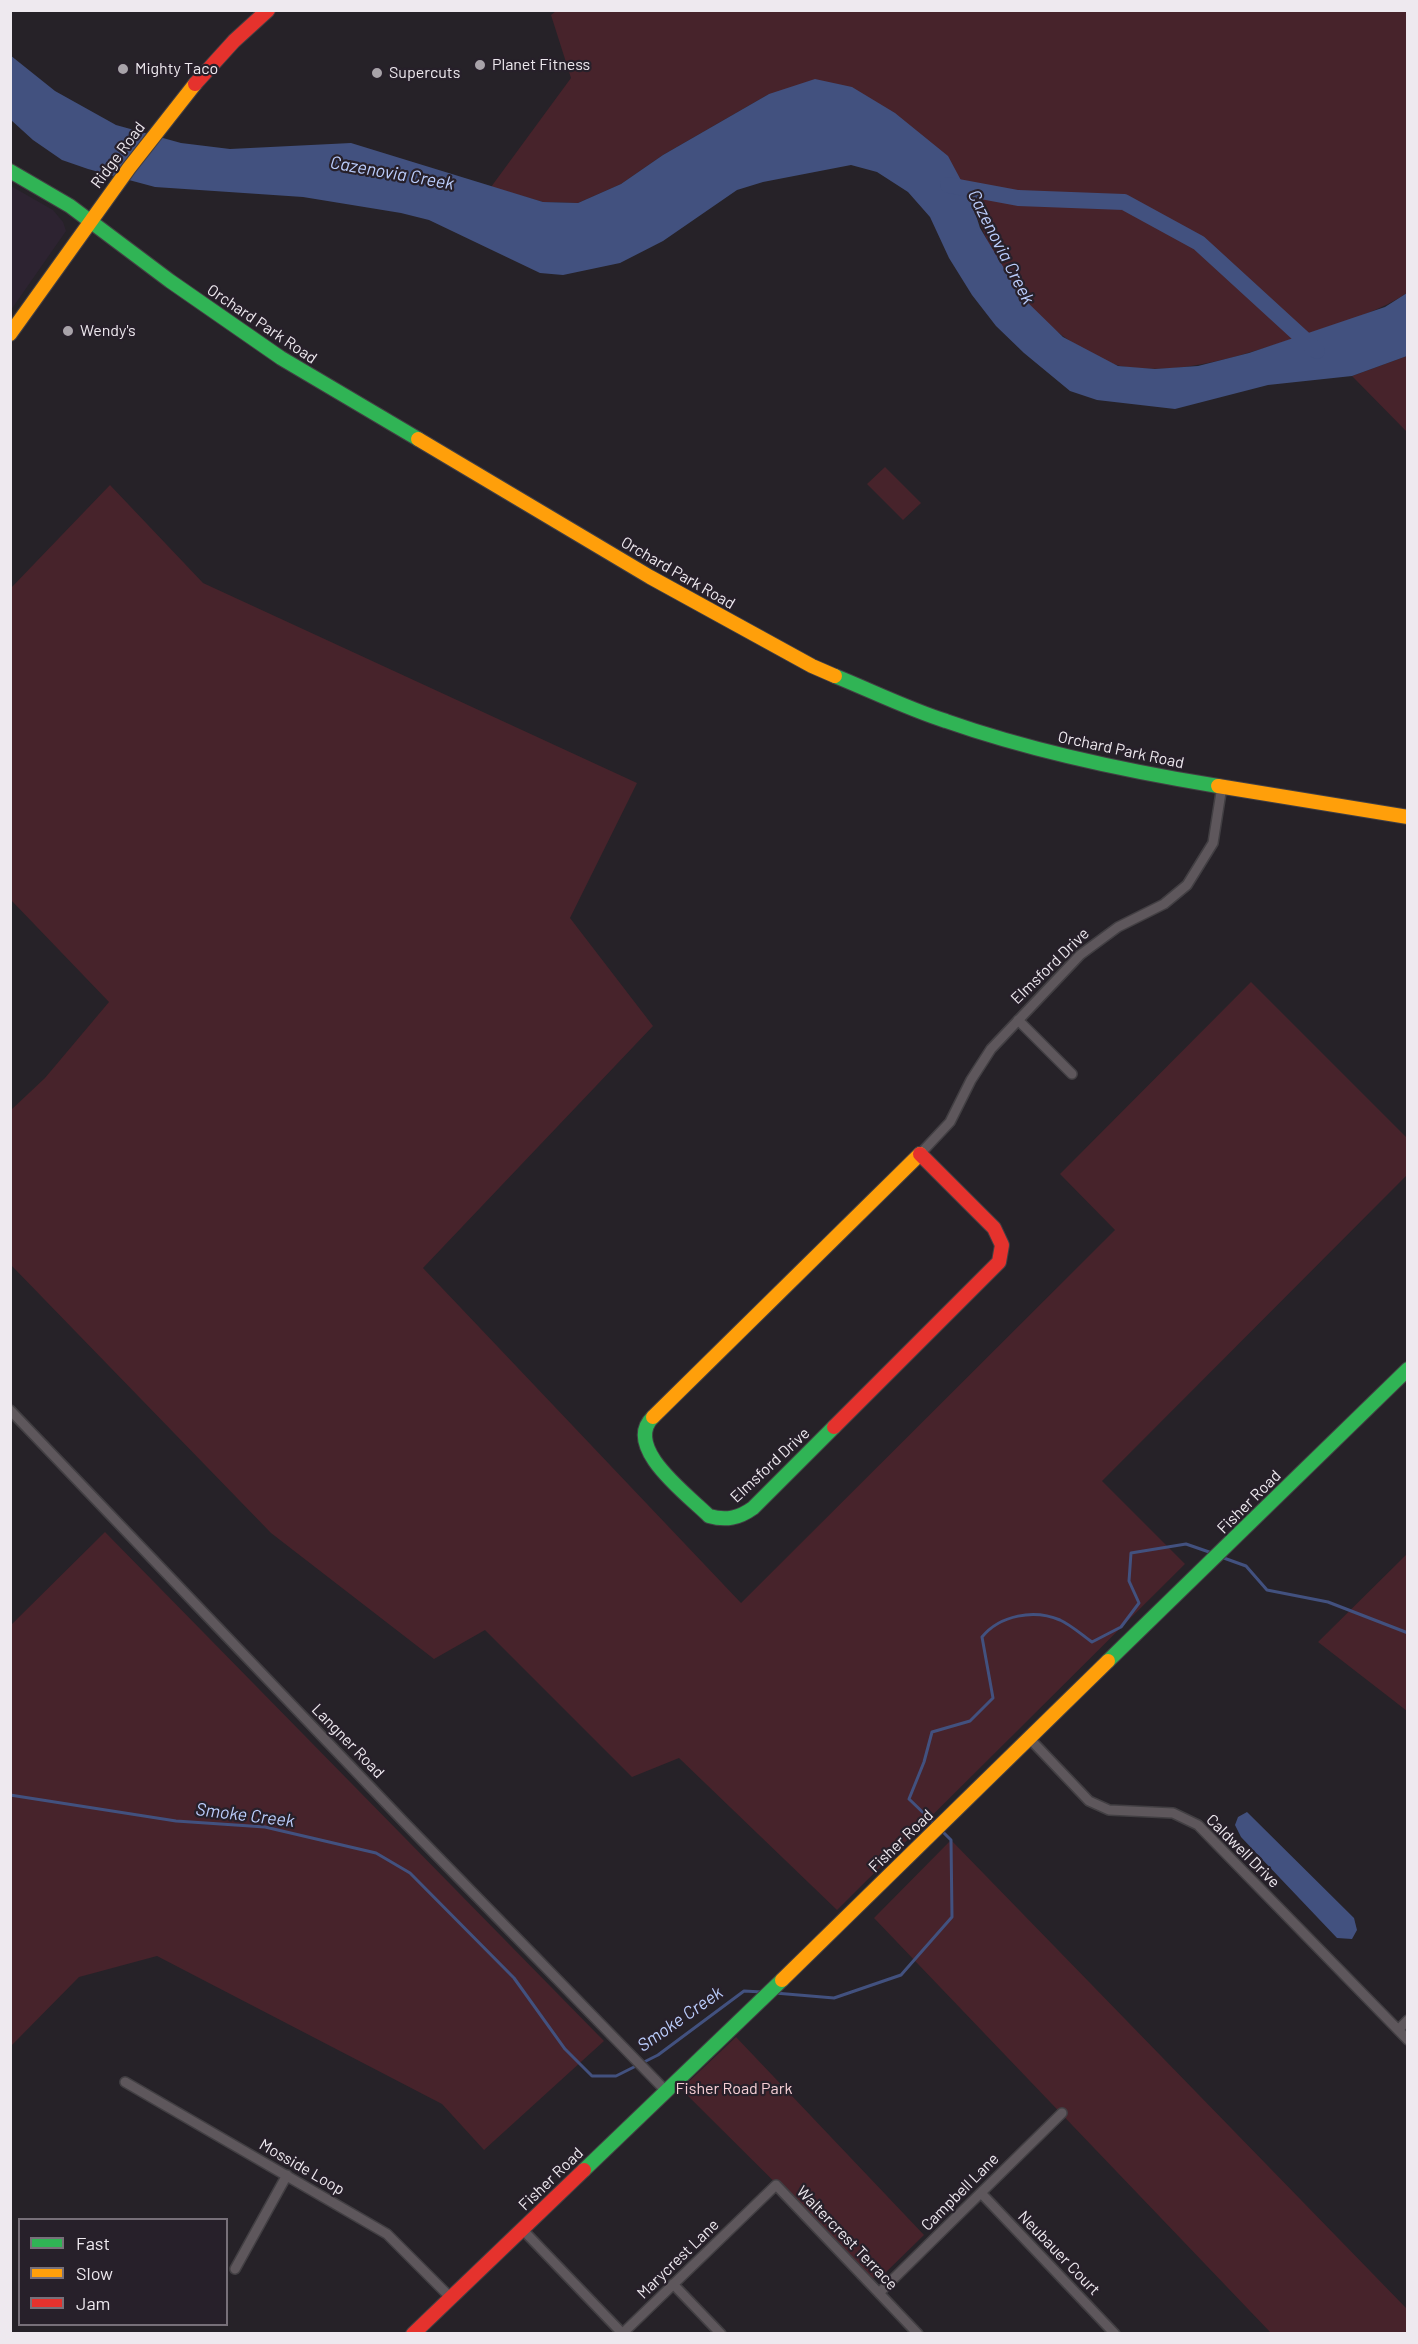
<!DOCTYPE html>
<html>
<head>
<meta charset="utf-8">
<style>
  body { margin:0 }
  #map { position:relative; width:1418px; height:2344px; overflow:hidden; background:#262228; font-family:Barlow,sans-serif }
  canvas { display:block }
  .frame { position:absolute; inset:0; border:12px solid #eee9ef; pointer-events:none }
  .legend { position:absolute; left:18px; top:2218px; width:210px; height:108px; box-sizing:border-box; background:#27202a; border:2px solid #777079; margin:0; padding:8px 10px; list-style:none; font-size:18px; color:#eee9ef }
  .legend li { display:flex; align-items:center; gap:12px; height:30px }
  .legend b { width:30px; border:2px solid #777079 }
</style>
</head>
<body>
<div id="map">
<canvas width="1418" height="2344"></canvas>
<div class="frame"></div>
<ul class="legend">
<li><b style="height:8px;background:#30b455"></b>Fast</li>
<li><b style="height:8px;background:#ff9f0a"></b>Slow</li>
<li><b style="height:8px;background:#e5322d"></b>Jam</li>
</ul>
</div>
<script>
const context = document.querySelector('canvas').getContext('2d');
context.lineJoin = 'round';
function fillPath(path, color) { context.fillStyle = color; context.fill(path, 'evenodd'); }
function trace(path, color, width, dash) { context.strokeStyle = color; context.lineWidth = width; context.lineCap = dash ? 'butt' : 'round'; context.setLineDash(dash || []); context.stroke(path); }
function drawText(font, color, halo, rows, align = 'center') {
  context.font = font + ' Barlow,sans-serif'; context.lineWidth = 4.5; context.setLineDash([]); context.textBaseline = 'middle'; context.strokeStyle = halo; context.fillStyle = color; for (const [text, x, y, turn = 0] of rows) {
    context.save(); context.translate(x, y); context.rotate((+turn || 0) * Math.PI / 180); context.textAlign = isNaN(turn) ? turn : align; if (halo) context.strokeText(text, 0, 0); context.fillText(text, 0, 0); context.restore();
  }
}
fillPath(new Path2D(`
  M 11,186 L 53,210 L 63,222 L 66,231 L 11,310 Z`), '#2d2331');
fillPath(new Path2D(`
  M 556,11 L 1407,11 L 1407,293 C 1372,316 1329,326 1289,340 C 1235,358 1177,376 1120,366 C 1111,364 1103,359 1095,355 C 1033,327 991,262 971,199 L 769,94 L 663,155 L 621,184 L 578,203 L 543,202 L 491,187 L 571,78 L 551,15 Z
  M 1407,356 L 1407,432 L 1352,376 Z
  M 885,467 L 921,503 L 903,520 L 867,484 Z
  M 110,485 L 203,583 L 637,783 L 570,918 L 653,1026 L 423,1268 L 741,1603 L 1115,1230 L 1060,1174 L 1251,982 L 1407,1138 L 1407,1175 L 1102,1481 L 1185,1564 L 837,1910 L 679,1758 L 632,1777 L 485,1630 L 434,1659 L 271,1533 L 11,1265 L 11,1110 L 45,1078 L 109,1002 L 11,900 L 11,588 Z
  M 105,1532 L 604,2041 L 484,2150 L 442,2104 L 157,1956 L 79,1977 L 11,2046 L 11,1625 Z
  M 1407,1554 L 1407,1711 L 1318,1642 Z
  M 951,1840 L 1407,2309 L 1407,2333 L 1271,2333 L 874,1918 Z
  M 736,2037 L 924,2235 L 881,2277 L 871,2278 L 681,2089 Z`), '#47232b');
fillPath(new Path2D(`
  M 10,55 L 55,91 L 116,125 L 181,143 L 230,149 L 351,143 L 543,202 L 578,203 L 621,184 L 663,155 L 769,94 L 815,79 L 852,87 L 895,113 L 948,156 L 971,199 L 980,228 L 1020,295 L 1063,337 L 1118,366 L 1155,369 L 1198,366 L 1249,353 L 1385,307 L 1407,293 L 1407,356 L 1352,376 L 1268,385 L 1175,409 L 1097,400 L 1070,391 L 1024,353 L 996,326 L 972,295 L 949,258 L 930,217 L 908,192 L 877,172 L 851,165 L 763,182 L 737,190 L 663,241 L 620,263 L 563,275 L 540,273 L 429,220 L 401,213 L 303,197 L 155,187 L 88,169 L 62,160 L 33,140 L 11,120 Z
  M 1247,1812 L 1354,1918 L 1357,1930 L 1352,1939 L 1337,1938 L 1241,1837 L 1235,1825 L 1238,1817 Z`), '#42517f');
trace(new Path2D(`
  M 1221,1557 L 1246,1566 L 1267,1590 L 1328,1602 L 1408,1633
  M 10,1795 L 176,1821 L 265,1827 L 376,1853 L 410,1873 L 514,1978 L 565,2049 L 592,2076 L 616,2076 L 658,2055 L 744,1991 L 762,1992
  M 936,1825 L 909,1799 L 924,1762 L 932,1732 L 970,1721 L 993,1698 L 982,1637 C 1000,1615 1034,1609 1060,1620 C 1071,1625 1082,1635 1092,1642 L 1121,1627 L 1139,1603 L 1129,1581 L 1131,1553 L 1186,1544 L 1212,1553
  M 775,1993 L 834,1998 L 901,1975 L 952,1917 L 951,1840 L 941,1830`), '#42517f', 3);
trace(new Path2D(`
  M 948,185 L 1018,198 L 1124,202 L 1199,243 L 1317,351`), '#42517f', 16);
const street = new Path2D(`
  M 1018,1020 L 1072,1074
  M 920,1154 L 950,1122 L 971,1080 L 991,1049 L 1080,955 L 1118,927 L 1164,904 L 1187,885 L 1213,843 L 1222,786
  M 10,1410 L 404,1822 L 666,2091
  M 1030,1739 L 1089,1801 L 1109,1810 L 1173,1813 L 1198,1825 L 1408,2040
  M 1398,2030 L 1408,2020
  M 125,2082 L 387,2234 L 450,2297
  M 981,2193 L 1115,2334
  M 522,2229 L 622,2333
  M 235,2269 L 287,2175
  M 673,2284 L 721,2334
  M 879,2293 L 1062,2113
  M 622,2334 L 776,2185 L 918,2334`);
const fast = new Path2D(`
  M 10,171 L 70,206 L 170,281 L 281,358 L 418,439
  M 835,676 C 872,691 908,709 946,721 C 1034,752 1126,771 1218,786
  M 653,1417 C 622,1447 688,1495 709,1516 C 726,1521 739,1518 753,1508 L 834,1427
  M 1108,1661 L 1408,1369
  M 584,2170 L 782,1980`);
const slow = new Path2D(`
  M 10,334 L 129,168 L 195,84
  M 418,439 L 650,577 L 812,666 L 835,676
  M 1218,786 L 1408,817
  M 653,1417 L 920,1154
  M 782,1980 L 1108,1661`);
const jam = new Path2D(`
  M 195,84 L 234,41 L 268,10
  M 834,1427 L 999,1262 L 1002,1245 L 994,1228 L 920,1154
  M 413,2334 L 584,2170`);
trace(street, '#423f43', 12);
trace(fast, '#423f43', 16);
trace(slow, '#423f43', 16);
trace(jam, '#423f43', 16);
trace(street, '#5e575c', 9);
trace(fast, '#30b455', 14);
trace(slow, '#ff9f0a', 14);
trace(jam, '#e5322d', 14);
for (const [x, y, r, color] of [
  [480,65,6,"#a8a3a9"],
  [123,69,6,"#a8a3a9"],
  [377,73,6,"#a8a3a9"],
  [68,331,6,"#a8a3a9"]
]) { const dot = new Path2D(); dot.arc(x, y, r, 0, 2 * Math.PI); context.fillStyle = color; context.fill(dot); trace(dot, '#27202a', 2); }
drawText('16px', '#eee9ef', '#27202a', [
  ["Planet Fitness",492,65],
  ["Mighty Taco",135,69],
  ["Supercuts",389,73],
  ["Wendy's",80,331]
], 'left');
drawText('16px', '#eee9ef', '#27202a', [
  ["Ridge Road",118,155,-53],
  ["Orchard Park Road",262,324,34],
  ["Orchard Park Road",678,573,30],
  ["Orchard Park Road",1121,750,12],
  ["Elmsford Drive",1050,966,-44],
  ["Elmsford Drive",770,1465,-43],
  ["Fisher Road",1249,1502,-45],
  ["Langner Road",348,1741,46],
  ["Fisher Road",901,1841,-44],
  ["Caldwell Drive",1243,1851,45],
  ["Mosside Loop",302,2167,30],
  ["Fisher Road",551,2179,-44],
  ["Campbell Lane",960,2192,-45],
  ["Waltercrest Terrace",847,2238,46],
  ["Neubauer Court",1059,2253,46],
  ["Marycrest Lane",678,2259,-44]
]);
drawText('16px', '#f6cfd5', '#27202a', [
  ["Fisher Road Park",734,2089]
]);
drawText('italic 18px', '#bbcdfc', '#27202a', [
  ["Cazenovia Creek",392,173,10],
  ["Cazenovia Creek",1001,247,63],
  ["Smoke Creek",245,1815,7],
  ["Smoke Creek",680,2019,-35]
]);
</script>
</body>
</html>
